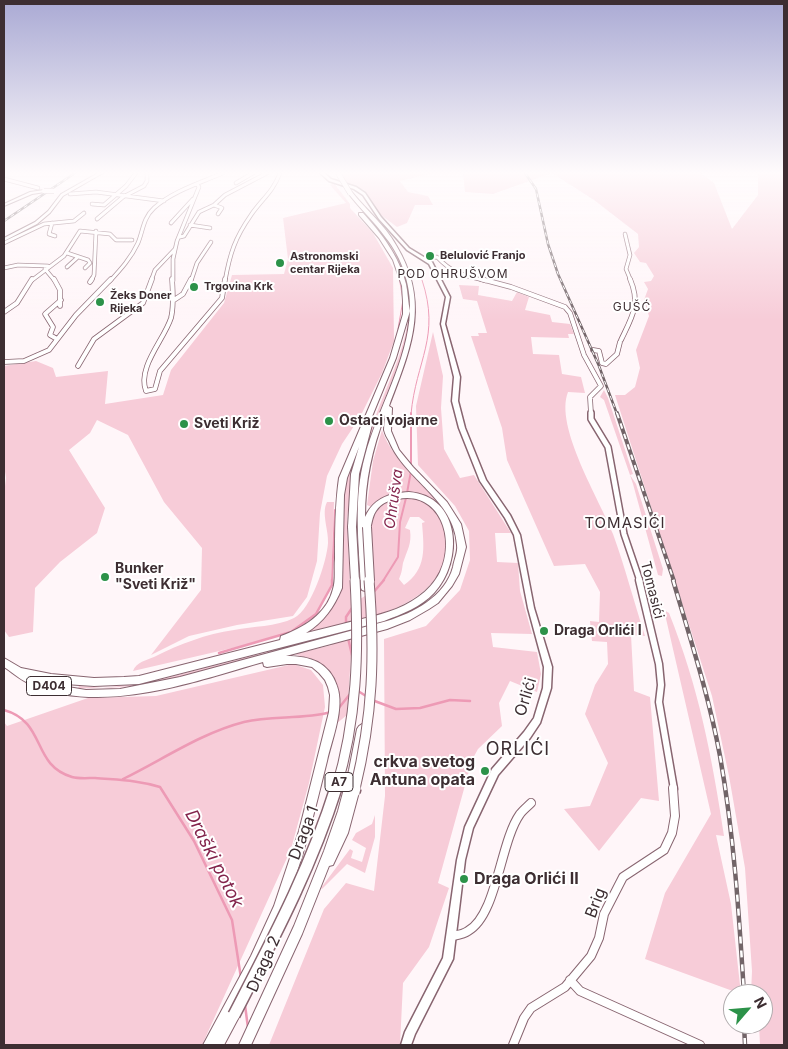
<!DOCTYPE html>
<html>
<head>
<meta charset="utf-8">
<style>
  body { margin:0 }
  #map { position:relative; width:788px; height:1049px; overflow:hidden; background:#fff6f9; font-family:Inter,sans-serif }
  canvas { display:block }
  .frame { position:absolute; inset:0; border:5px solid #3d2e32; pointer-events:none }
  .north { position:absolute; left:723px; top:984px; width:50px; height:50px; box-sizing:border-box; background:#fff; border:1px solid #b1abad; border-radius:50%; rotate:63deg; font-size:14px; font-weight:700; line-height:20px; text-align:center; color:#3d2e32 }
  .north::after { content:''; display:block; margin:auto; width:18px; height:22px; background:#2c9249; clip-path:polygon(50% 0,100% 100%,50% 72%,0 100%) }
</style>
</head>
<body>
<div id="map">
<canvas width="788" height="1049"></canvas>
<div class="frame"></div>
<div class="north">N</div>
</div>
<script>
const context = document.querySelector('canvas').getContext('2d');
context.lineJoin = 'round';
function fillPath(path, color) { context.fillStyle = color; context.fill(path, 'evenodd'); }
function trace(path, color, width, dash) { context.strokeStyle = color; context.lineWidth = width; context.lineCap = dash ? 'butt' : 'round'; context.setLineDash(dash || []); context.stroke(path); }
function drawText(font, color, halo, rows, align = 'center') {
  context.font = font + ' Inter,sans-serif'; context.lineWidth = 4; context.setLineDash([]); context.textBaseline = 'middle'; context.strokeStyle = halo; context.fillStyle = color; for (const [text, x, y, turn = 0] of rows) {
    context.save(); context.translate(x, y); context.rotate((+turn || 0) * Math.PI / 180); context.textAlign = isNaN(turn) ? turn : align; if (halo) context.strokeText(text, 0, 0); context.fillText(text, 0, 0); context.restore();
  }
}
fillPath(new Path2D(`
  M 342,173 L 433,173 L 400,181 L 408,192 L 428,196 L 433,205 L 415,205 L 407,223 L 397,227 L 381,215 L 364,190 L 346,184 Z
  M 463,173 L 701,173 L 714,183 L 732,229 L 758,195 L 758,173 L 784,173 L 784,1045 L 760,1045 L 759,1024 L 763,1024 L 763,994 L 751,994 L 752,971 L 745,868 L 729,776 L 712,696 L 615,395 L 625,395 L 635,387 L 640,368 L 636,350 L 649,316 L 644,300 L 648,289 L 644,282 L 651,281 L 654,276 L 646,263 L 640,262 L 634,253 L 639,247 L 638,234 L 594,200 L 552,173 L 493,194 L 465,192 Z
  M 334,183 L 350,204 L 350,208 L 373,233 L 393,268 L 394,341 L 382,373 L 360,417 L 342,444 L 327,476 L 320,513 L 317,561 L 307,597 L 293,616 L 237,625 L 189,636 L 151,655 L 201,590 L 202,548 L 164,502 L 128,435 L 97,420 L 90,433 L 69,450 L 105,508 L 97,533 L 60,562 L 35,588 L 33,632 L 9,637 L 4,630 L 4,494 L 6,478 L 4,465 L 4,366 L 36,361 L 53,368 L 56,377 L 108,371 L 105,404 L 163,395 L 171,370 L 224,303 L 232,275 L 284,274 L 288,259 L 283,218 L 346,203 L 330,185 Z
  M 370,220 C 379,225 388,239 394,249 C 438,317 383,385 366,452 C 361,470 358,489 358,508 C 358,513 358,519 356,522 C 357,491 360,461 370,432 C 399,348 441,299 370,220 Z
  M 459,285 L 479,286 L 478,295 L 512,301 L 517,292 L 529,297 L 525,310 L 550,315 L 552,322 L 570,324 L 574,334 L 568,334 L 569,338 L 531,337 L 533,354 L 559,355 L 562,374 L 581,377 L 585,393 L 568,392 C 554,427 600,500 613,534 C 625,567 634,602 645,636 L 631,635 L 634,691 L 650,697 L 659,801 L 641,798 L 599,851 L 564,809 L 590,806 L 608,763 L 585,714 L 595,685 L 608,664 L 607,642 L 592,641 L 590,621 L 599,622 L 600,592 L 585,564 L 554,566 L 507,460 L 502,428 L 471,336 L 479,336 L 478,333 L 487,333 L 477,301 L 463,299 Z
  M 433,332 L 443,376 L 441,408 L 444,449 L 460,478 L 474,475 L 511,533 L 495,533 L 497,562 L 518,563 L 520,591 L 532,634 L 491,633 L 493,647 L 537,652 L 541,674 L 537,692 L 510,681 L 499,703 L 502,726 L 478,749 L 472,760 L 438,883 L 449,888 L 429,947 L 403,983 L 400,1045 L 269,1045 L 324,909 L 346,883 L 374,891 L 385,796 L 384,639 L 426,626 L 460,590 L 470,560 L 469,531 L 455,506 L 418,465 L 416,406 Z
  M 604,390 L 608,398 L 631,468 L 633,474 L 630,475 L 636,484 L 663,569 L 662,576 L 658,575 L 633,484 L 630,475 L 604,400 L 600,397 Z
  M 382,430 C 394,465 429,486 449,517 L 441,519 C 443,526 447,535 447,542 C 447,581 415,602 383,613 L 389,629 L 352,640 L 347,715 L 336,724 C 339,695 343,675 314,660 C 308,657 300,657 295,654 L 332,645 L 327,627 L 306,633 L 328,614 L 339,593 L 343,495 L 354,454 L 347,520 L 351,605 L 374,590 C 372,564 364,533 376,509 L 367,505 L 373,461 ZM 410,517 L 419,517 L 425,522 L 422,523 C 424,548 427,569 404,585 L 399,579 C 402,572 402,569 403,563 C 407,550 412,544 410,530 L 405,528 Z
  M 327,502 L 334,502 L 331,587 L 317,612 L 309,620 L 289,632 L 254,643 L 133,671 C 136,662 147,660 154,657 C 180,644 206,634 234,630 C 253,626 276,627 294,618 C 311,610 327,561 328,543 C 329,531 321,513 327,502 Z
  M 664,610 L 669,613 C 699,688 712,757 724,836 L 716,835 L 731,904 L 741,994 L 645,959 L 665,893 L 711,814 Z
  M 325,637 L 326,639 C 248,659 158,692 78,688 L 79,686 L 103,688 L 151,682 Z
  M 293,664 L 311,670 L 323,685 L 325,707 L 309,783 L 291,849 L 202,1045 L 4,1045 L 4,722 L 7,726 L 88,698 L 156,696 Z
  M 375,815 L 375,837 L 365,873 L 347,864 L 322,889 L 321,888 L 350,849 L 353,851 L 351,858 L 362,862 L 366,848 L 352,840 L 356,833 L 372,824 Z`), '#f7ccd8');
trace(new Path2D(`
  M 398,329 L 403,300 L 399,277
  M 411,414 C 416,360 441,337 422,280`), '#ed9ab5', 1);
trace(new Path2D(`
  M 411,413 L 411,466
  M 407,493 L 411,471
  M 332,581 L 335,510
  M 383,581 L 398,557 L 400,522 L 406,498`), '#ed9ab5', 2);
trace(new Path2D(`
  M 372,594 L 384,580
  M 346,624 L 346,617 L 352,608
  M 348,638 L 352,655
  M 219,653 L 291,632 L 316,614 L 332,585 L 332,580
  M 358,691 L 366,696
  M 372,700 L 396,709 L 420,708 L 450,700 L 470,701
  M 338,709 L 350,694
  M 4,710 C 47,722 31,765 72,777 C 79,779 88,778 95,778 C 118,780 138,780 160,787 L 194,841 L 232,920 L 241,978
  M 123,779 C 162,760 201,733 244,722 C 272,715 302,720 331,712
  M 245,1005 L 248,1028`), '#ed9ab5', 2.5);
const minorFar4 = new Path2D(`
  M 4,179 L 38,188
  M 236,183 L 253,173
  M 70,194 L 96,192 L 164,201
  M 92,204 L 104,205 L 126,186 L 136,173
  M 218,214 L 222,208 L 214,205 L 225,195 L 267,173
  M 97,219 L 123,197 L 144,186 L 147,181 L 147,173
  M 52,223 L 49,234 L 55,236
  M 171,223 L 193,199
  M 190,225 L 210,228
  M 625,234 L 630,255 L 626,269 L 631,281
  M 180,237 L 184,236 L 199,212 L 214,205
  M 4,243 L 44,224 L 74,221 L 84,213
  M 67,253 L 88,260 L 90,263 L 85,268
  M 425,258 L 437,257 C 453,274 464,275 486,281
  M 67,267 L 78,257
  M 4,268 L 18,265 L 48,266
  M 45,269 L 55,281
  M 31,281 L 64,256 L 80,231 L 110,234 L 116,240 L 132,240
  M 91,281 L 94,275 L 96,231
  M 110,281 C 121,269 131,258 138,243 C 143,231 143,218 154,208 C 173,191 200,183 223,173
  M 151,281 L 155,270 L 175,249
  M 173,281 L 173,259 L 177,241 L 199,187 L 197,184
  M 191,281 L 197,263 L 211,242
  M 225,281 C 230,253 235,238 251,215 C 262,199 273,192 280,173`);
const minorFar3 = new Path2D(`
  M 54,279 L 60,290 L 60,306
  M 172,279 C 173,292 174,306 171,318 C 164,340 137,367 146,391 L 155,389 L 160,371 L 222,298 L 225,279
  M 481,279 L 511,287 L 565,307 L 570,313 L 584,355 L 601,386 L 590,397 L 591,414
  M 90,282 L 92,279
  M 174,300 L 183,294 L 191,279
  M 4,312 L 17,303 L 32,279
  M 57,339 L 50,335 L 53,327 L 45,314 L 61,300
  M 621,340 C 632,317 641,304 630,279
  M 593,350 L 599,351 L 602,363 L 606,364 L 617,354 L 620,342
  M 4,362 L 24,361 L 49,350 L 76,315 L 111,279
  M 78,366 L 94,339 L 143,303 L 152,279`);
const minorFar2 = new Path2D(`
  M 591,413 L 591,419 L 608,447 L 624,534 L 640,581`);
const minorFar1 = new Path2D(`
  M 639,580 L 659,664 L 661,685 L 659,702 L 674,789`);
const minor = new Path2D(`
  M 453,936 C 458,935 464,934 468,931 C 497,915 500,842 520,814 C 523,810 527,807 531,803
  M 570,980 L 580,991 L 700,1045
  M 513,1045 L 524,1018 L 531,1008 L 565,987 L 591,956 L 599,938 L 604,914 L 623,877 L 664,850 L 672,833 L 675,816 L 673,788`);
const tertiary = new Path2D(`
  M 320,173 L 324,173 L 331,179 L 356,187 L 365,193 L 381,217 L 409,248 L 432,262 L 450,297 L 445,324 L 460,377 L 458,401 L 465,428 L 486,480 L 510,515 L 520,535 L 534,608 L 552,667 L 551,688 L 540,723 L 530,738 L 498,775 L 473,828 L 465,860 L 453,959 L 415,1034 L 411,1045 L 401,1045 L 405,1032 L 443,958 L 457,860 L 465,827 L 492,769 L 524,732 L 534,718 L 543,688 L 544,667 L 528,608 L 514,535 L 505,518 L 480,481 L 459,428 L 452,401 L 454,377 L 441,324 L 446,297 L 429,264 L 407,250 L 379,219 L 363,195 L 354,189 L 329,181 Z`);
const secondary = new Path2D(`
  M 98,173 L 103,173 L 63,196 L 50,213 L 37,224 L 4,241 L 4,238 L 35,222 L 48,211 L 61,194 Z
  M 44,190 L 46,191 L 45,192 L 32,194 L 4,206 L 4,204 L 30,192 Z`);
const trunk = new Path2D(`
  M 348,192 L 352,192 C 366,210 385,225 396,245 C 431,303 411,348 389,406 L 392,408 L 391,431 L 399,450 L 413,467 L 447,502 L 461,524 L 466,547 L 459,574 L 452,586 L 438,603 L 429,609 L 410,620 L 387,629 L 286,656 C 310,656 329,662 337,686 C 345,708 332,739 327,761 C 315,810 303,859 285,907 C 271,942 254,976 235,1009 L 238,1011 L 240,1015 L 224,1045 L 203,1045 L 251,956 L 274,906 L 299,831 L 329,712 L 330,695 L 328,687 L 325,680 L 319,673 L 312,667 L 296,664 L 287,664 L 267,667 L 264,666 L 263,662 C 193,682 103,715 32,685 C 22,681 13,673 4,667 L 4,658 L 21,668 L 51,674 L 94,678 L 124,677 L 139,676 L 280,640 L 281,636 C 303,628 327,614 333,589 C 336,580 334,568 335,559 C 335,532 335,505 339,478 L 390,358 L 403,314 L 403,301 L 402,286 L 393,260 L 379,238 L 359,215 L 359,213 L 363,213 C 382,234 399,256 406,284 C 408,293 408,303 410,311 C 411,285 402,258 386,238 C 375,222 360,209 348,193 ZM 410,311 C 408,362 378,407 365,456 C 353,498 359,544 361,588 L 362,590 L 365,591 L 368,590 L 369,588 L 366,529 L 370,529 C 372,523 372,517 376,511 C 381,503 389,500 398,499 C 440,491 456,539 440,572 C 435,582 427,591 418,597 C 400,610 379,615 358,620 C 341,624 324,629 306,633 C 324,622 334,607 342,588 L 344,495 L 347,478 L 359,447 L 351,474 L 348,527 L 349,529 L 355,529 L 356,527 L 359,474 L 373,421 L 371,419 L 396,358 ZM 385,415 C 385,420 384,426 384,430 C 385,434 387,438 389,441 C 405,480 454,499 457,545 C 458,552 454,560 453,567 C 445,597 413,613 387,621 L 180,677 L 120,689 L 86,690 L 62,686 L 46,681 L 65,684 L 94,686 L 139,684 L 384,621 C 402,614 421,607 434,593 C 464,561 461,496 409,492 C 404,492 399,493 394,494 C 380,497 371,504 365,517 C 365,480 372,449 385,415 Z
  M 362,724 L 365,726 L 367,729 L 354,787 L 358,788 L 359,792 L 348,833 L 333,865 L 329,866 L 302,934 L 251,1045 L 239,1045 L 294,926 L 324,851 L 338,811 L 349,770 L 357,729 L 359,726 Z`);
trace(minorFar4, '#886570', 4.5);
trace(minorFar3, '#886570', 5.5);
trace(minorFar2, '#886570', 8);
trace(minorFar1, '#886570', 9);
trace(minor, '#886570', 10);
trace(tertiary, '#886570', 3);
trace(secondary, '#886570', 2);
trace(trunk, '#886570', 2);
trace(minorFar4, '#fff', 3);
trace(minorFar3, '#fff', 4);
trace(minorFar2, '#fff', 5);
trace(minorFar1, '#fff', 6);
trace(minor, '#fff', 8);
fillPath(tertiary, '#fff');
fillPath(secondary, '#fff');
fillPath(trunk, '#fff');
const railFar2 = new Path2D(`
  M 525,173 L 536,189 L 548,244 L 558,274 L 599,366 L 617,414
  M 4,221 L 75,173`);
const railFar1 = new Path2D(`
  M 617,413 L 674,581`);
const rail = new Path2D(`
  M 673,580 C 690,638 709,696 720,756 C 734,835 739,914 744,994
  M 744,1024 L 745,1045`);
trace(railFar2, '#726468', 2.5);
trace(railFar1, '#726468', 4);
trace(rail, '#726468', 4.5);
trace(railFar2, '#fff', 1, [4]);
trace(railFar1, '#fff', 2, [5.5]);
trace(rail, '#fff', 2.5, [7]);
const secondaryBridge = new Path2D(`
  M 44,191 L 54,191`);
const trunkBridgeFar3 = new Path2D(`
  M 338,173 L 350,193`);
const trunkBridgeFar2 = new Path2D(`
  M 352,527 L 355,581
  M 367,527 L 370,581`);
const trunkBridgeFar1 = new Path2D(`
  M 336,789 C 357,720 359,651 355,580
  M 355,789 C 373,715 375,655 369,580`);
const trunkBridge = new Path2D(`
  M 354,792 L 355,788
  M 234,1015 C 272,941 311,868 336,788`);
trace(secondaryBridge, '#886570', 5.5, []);
trace(trunkBridgeFar3, '#886570', 5.5, []);
trace(trunkBridgeFar2, '#886570', 10, []);
trace(trunkBridgeFar1, '#886570', 11, []);
trace(trunkBridge, '#886570', 14, []);
trace(secondaryBridge, '#fff', 4.5);
trace(trunkBridgeFar3, '#fff', 4.5);
trace(trunkBridgeFar2, '#fff', 8);
trace(trunkBridgeFar1, '#fff', 9);
trace(trunkBridge, '#fff', 11);
const sky = context.createLinearGradient(0, 0, 0, 320);
sky.addColorStop(0, '#aaaad4');
sky.addColorStop(0.54, '#fffbfc');
sky.addColorStop(1, '#fffbfc00');
context.fillStyle = sky;
context.fillRect(0, 0, 788, 320);
for (const [x, y, r, color] of [
  [430,256,5,"#2c9249"],
  [280,263,5,"#2c9249"],
  [194,287,5,"#2c9249"],
  [100,302,5,"#2c9249"],
  [329,421,5,"#2c9249"],
  [184,424,5,"#2c9249"],
  [105,577,5,"#2c9249"],
  [544,631,5,"#2c9249"],
  [485,771,5,"#2c9249"],
  [464,879,5,"#2c9249"]
]) { const dot = new Path2D(); dot.arc(x, y, r, 0, 2 * Math.PI); context.fillStyle = color; context.fill(dot); trace(dot, '#fff', 2); }
drawText('bold 11px', '#3d2e32', '#fff', [
  ["Belulović Franjo",440,256],
  ["Astronomski",290,257],
  ["centar Rijeka",290,270],
  ["Trgovina Krk",204,287],
  ["Žeks Doner",110,296],
  ["Rijeka",110,309]
], 'left');
context.letterSpacing = '1px';
drawText('12px', '#3d2e32', '#fff', [
  ["POD OHRUŠVOM",453,274],
  ["GUŠĆ",632,307]
]);
context.letterSpacing = '0px';
for (const [x, y, w] of [
  [49,686,45],
  [339,782,28]
]) { const box = new Path2D(); box.roundRect(x - w / 2, y - 9.5, w, 19, 4); context.fillStyle = '#fff'; context.fill(box); trace(box, '#3d2e32', 1); }
drawText('bold 12px', '#3d2e32', null, [
  ["D404",49,686],
  ["A7",339,782]
]);
drawText('bold 14px', '#3d2e32', '#fff', [
  ["Ostaci vojarne",339,421],
  ["Sveti Križ",194,424],
  ["Bunker",115,569],
  ["\"Sveti Križ\"",115,585],
  ["Draga Orlići I",554,631]
], 'left');
drawText('14px', '#3d2e32', '#fff', [
  ["Tomasići",652,590,76]
]);
drawText('italic 15px', '#83244c', '#fff', [
  ["Ohrušva",394,499,-82]
]);
context.letterSpacing = '1px';
drawText('15px', '#3d2e32', '#fff', [
  ["TOMASIĆI",625,523]
]);
context.letterSpacing = '0px';
drawText('16px', '#3d2e32', '#fff', [
  ["Orlići",526,697,-73],
  ["Draga 1",304,833,-69],
  ["Brig",596,903,-69],
  ["Draga 2",264,964,-66]
]);
drawText('bold 16px', '#3d2e32', '#fff', [
  ["crkva svetog",475,762],
  ["Antuna opata",475,780],
  ["Draga Orlići II",474,879,"left"]
], 'right');
context.letterSpacing = '1px';
drawText('18px', '#3d2e32', '#fff', [
  ["ORLIĆI",518,750]
]);
context.letterSpacing = '0px';
drawText('italic 18px', '#83244c', '#fff', [
  ["Draški potok",214,859,63]
]);
</script>
</body>
</html>
